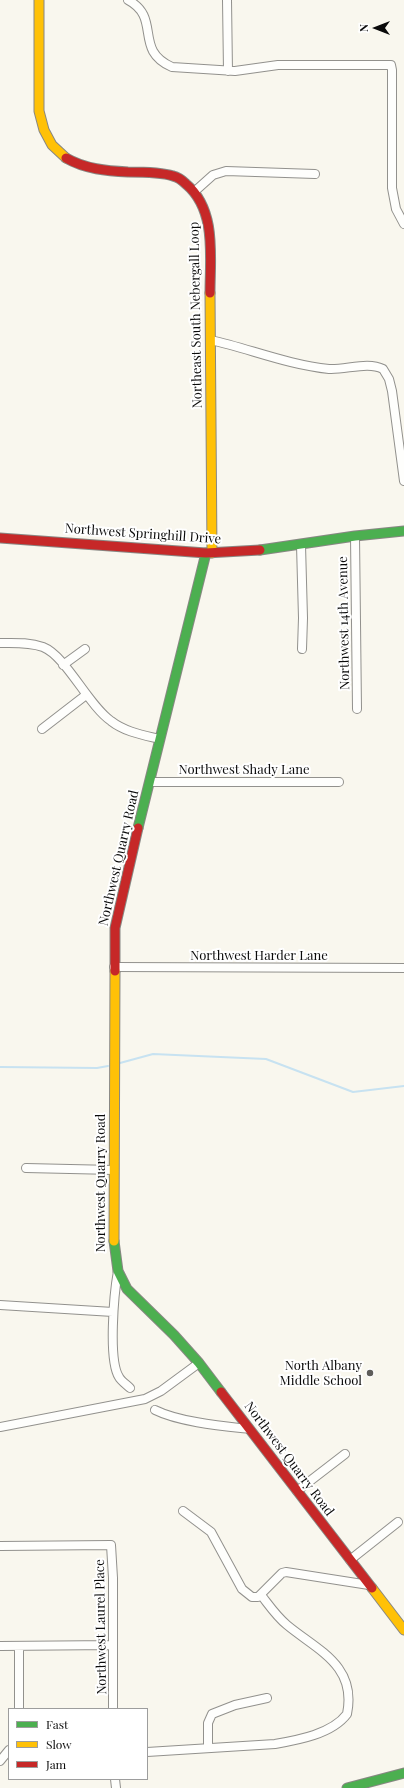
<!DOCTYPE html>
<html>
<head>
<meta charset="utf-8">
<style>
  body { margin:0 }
  #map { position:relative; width:404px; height:1788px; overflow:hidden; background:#f9f7ee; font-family:"Playfair Display",serif }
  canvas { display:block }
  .legend { position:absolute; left:8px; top:1708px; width:140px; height:72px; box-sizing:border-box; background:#fff; border:1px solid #9d9d9d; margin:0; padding:5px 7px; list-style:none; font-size:12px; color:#0a0a0a }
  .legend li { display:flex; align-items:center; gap:8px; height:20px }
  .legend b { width:20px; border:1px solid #9d9d9d }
  .north { position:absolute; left:356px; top:8px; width:40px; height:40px; -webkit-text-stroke:3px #fff; paint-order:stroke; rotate:270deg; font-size:11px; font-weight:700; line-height:16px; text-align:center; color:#0a0a0a }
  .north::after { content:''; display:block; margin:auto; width:14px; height:18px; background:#0a0a0a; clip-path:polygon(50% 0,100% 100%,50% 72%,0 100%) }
</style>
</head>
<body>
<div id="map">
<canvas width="404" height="1788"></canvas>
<ul class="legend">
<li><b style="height:5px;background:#4caf50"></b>Fast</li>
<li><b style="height:5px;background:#ffc107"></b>Slow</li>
<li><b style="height:5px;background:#c62828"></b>Jam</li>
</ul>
<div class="north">N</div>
</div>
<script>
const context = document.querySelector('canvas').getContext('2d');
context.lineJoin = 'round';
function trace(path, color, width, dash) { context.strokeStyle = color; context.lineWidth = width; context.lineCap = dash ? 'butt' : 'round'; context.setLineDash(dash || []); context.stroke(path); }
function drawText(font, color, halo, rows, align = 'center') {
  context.font = font + ' "Playfair Display",serif'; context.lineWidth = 4; context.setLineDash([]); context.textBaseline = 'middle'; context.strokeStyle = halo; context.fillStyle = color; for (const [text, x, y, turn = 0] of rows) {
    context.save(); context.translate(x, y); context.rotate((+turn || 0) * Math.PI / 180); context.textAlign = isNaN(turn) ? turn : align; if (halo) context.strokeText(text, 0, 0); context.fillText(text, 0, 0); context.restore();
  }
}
trace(new Path2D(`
  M 120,1063 L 153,1054 L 266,1059 L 353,1092 L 404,1086
  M 0,1067 L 97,1068 L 108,1066`), '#c7e2f1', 2);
const street = new Path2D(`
  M 128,0 C 162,18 133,50 172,67 L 235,71 L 278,65 L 391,65 L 392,70 L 392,188 L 396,209 L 404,224
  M 227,0 L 228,71
  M 194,192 L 213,175 L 226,171 L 315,174
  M 211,340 C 250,349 289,365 329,369 C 346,370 368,361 383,369 L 389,379 L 392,391 L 404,481
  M 355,536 L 357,709
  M 301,545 L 303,618 L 302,649
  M 0,643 C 14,643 29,642 43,647 C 66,656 88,705 111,721 C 125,732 143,735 160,739
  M 63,665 L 85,649
  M 42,729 L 86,695
  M 150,782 L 339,782
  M 114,967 L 404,968
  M 26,1168 L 114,1170
  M 118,1271 C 114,1293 108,1360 119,1377 C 121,1381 127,1385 130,1388
  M 0,1305 L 113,1312
  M 155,1410 C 179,1422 222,1426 249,1429
  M 0,1427 L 145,1399 L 161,1391 L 199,1363
  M 297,1491 L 345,1454
  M 183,1511 L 211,1532 L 242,1589 L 252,1597 L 258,1597 L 282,1573 L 286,1572 L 369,1585
  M 0,1546 L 111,1545 L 113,1578 L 113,1709
  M 350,1560 L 398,1522
  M 0,1646 L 113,1645
  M 19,1709 L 19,1646
  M 208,1747 L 208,1723 L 212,1714 L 235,1705 L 267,1698
  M 147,1752 L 275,1744 C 298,1740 332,1734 347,1714 C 357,1665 317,1650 287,1625 C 276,1616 269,1605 261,1595
  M 0,1761 L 9,1750
  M 115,1779 L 116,1788`);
const fast = new Path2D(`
  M 260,550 L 355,536 L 404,531
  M 138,828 L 206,553
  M 114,1241 L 118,1271 L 127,1289 L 174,1335 L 199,1363 L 221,1392
  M 347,1788 L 404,1773`);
const slow = new Path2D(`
  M 39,0 L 39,111 L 44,130 L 52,145 L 66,158
  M 210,293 L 212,553
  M 114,1241 L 115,971
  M 372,1588 L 404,1630`);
const jam = new Path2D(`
  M 66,158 C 85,169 107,171 128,172 C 141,172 161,172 173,176 C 178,177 183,181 186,184 C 217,210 210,257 210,293
  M 0,538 L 206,553 L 260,550
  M 115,971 L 115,928 L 138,828
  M 221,1392 L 372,1588`);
trace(street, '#92918d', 10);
trace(fast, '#888783', 11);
trace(slow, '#888783', 11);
trace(jam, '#888783', 11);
trace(street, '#fefefc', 8);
trace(fast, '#4caf50', 9);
trace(slow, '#ffc107', 9);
trace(jam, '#c62828', 9);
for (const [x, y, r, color] of [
  [370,1373,4,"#5e5d5a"]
]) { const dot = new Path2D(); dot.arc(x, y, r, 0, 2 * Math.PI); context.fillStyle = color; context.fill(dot); trace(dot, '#fff', 1.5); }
drawText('13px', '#0a0a0a', '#fff', [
  ["Northeast South Nebergall Loop",196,315,-91],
  ["Northwest Springhill Drive",143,534,4],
  ["Northwest 14th Avenue",344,623,-91],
  ["Northwest Shady Lane",244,770],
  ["Northwest Quarry Road",119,858,-77],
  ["Northwest Harder Lane",259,956],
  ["Northwest Quarry Road",101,1183,-90],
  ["Northwest Quarry Road",289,1459,53],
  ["Northwest Laurel Place",101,1627,-91]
]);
drawText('13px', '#0a0a0a', '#fff', [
  ["North Albany",362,1366],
  ["Middle School",362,1381]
], 'right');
</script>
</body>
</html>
